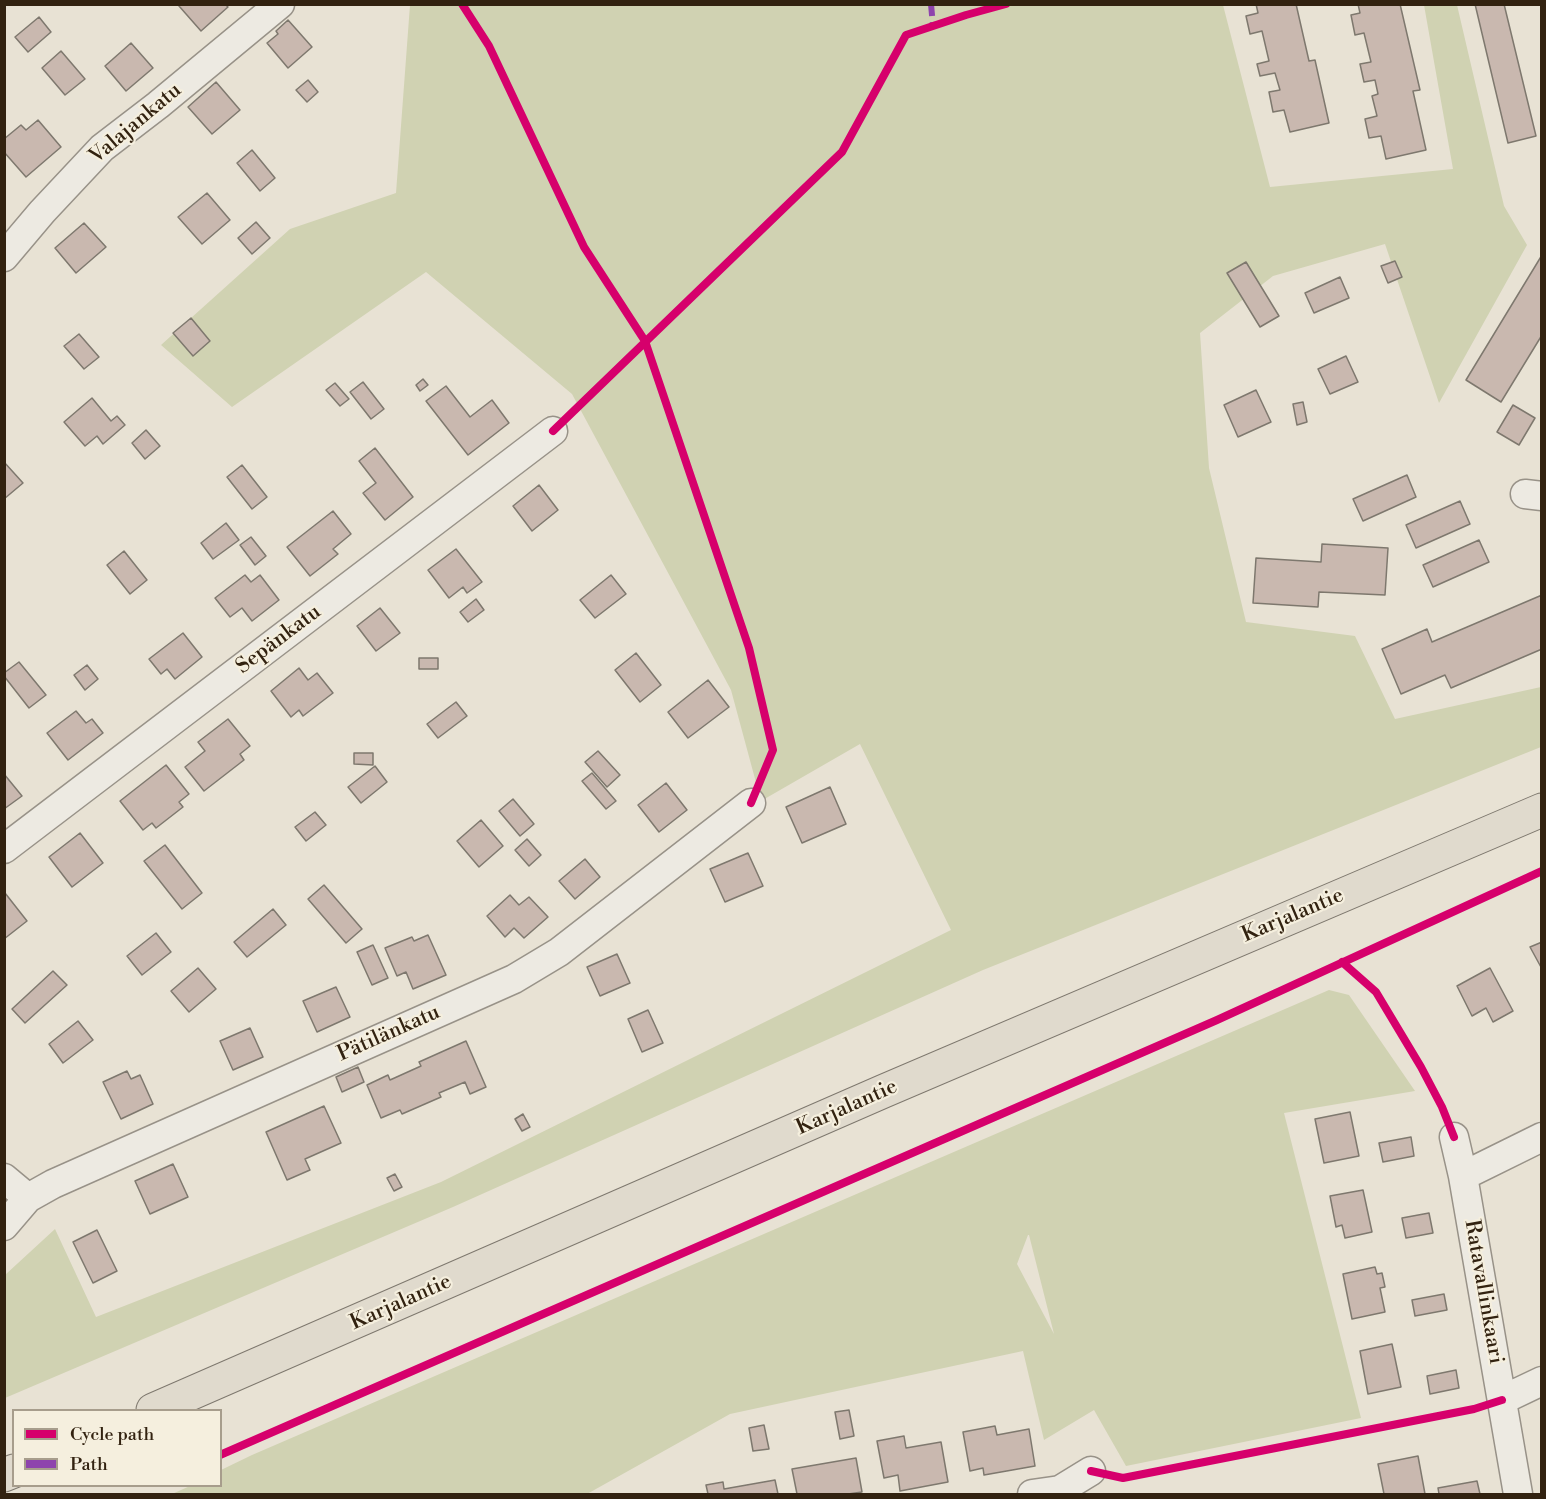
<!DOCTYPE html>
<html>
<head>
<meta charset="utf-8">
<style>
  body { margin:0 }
  #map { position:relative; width:1546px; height:1499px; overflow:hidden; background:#e8e2d4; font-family:"Libre Bodoni",serif }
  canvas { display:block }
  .frame { position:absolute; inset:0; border:6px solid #322210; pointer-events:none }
  .legend { position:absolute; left:12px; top:1409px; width:210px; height:78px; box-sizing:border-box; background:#f5efde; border:2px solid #a79d8c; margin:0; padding:8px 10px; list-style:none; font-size:18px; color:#322210 }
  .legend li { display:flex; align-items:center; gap:12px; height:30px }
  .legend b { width:30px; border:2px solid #a79d8c }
</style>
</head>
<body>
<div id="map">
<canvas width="1546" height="1499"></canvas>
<div class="frame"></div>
<ul class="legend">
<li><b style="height:8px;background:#d6006c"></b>Cycle path</li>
<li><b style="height:8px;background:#8e44ad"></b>Path</li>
</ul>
</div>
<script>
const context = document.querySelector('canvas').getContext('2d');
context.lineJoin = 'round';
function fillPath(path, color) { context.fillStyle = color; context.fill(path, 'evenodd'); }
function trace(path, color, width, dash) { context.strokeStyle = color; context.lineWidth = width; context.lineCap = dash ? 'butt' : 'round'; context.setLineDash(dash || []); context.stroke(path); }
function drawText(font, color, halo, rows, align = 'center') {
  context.font = font + ' "Libre Bodoni",serif'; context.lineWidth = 4.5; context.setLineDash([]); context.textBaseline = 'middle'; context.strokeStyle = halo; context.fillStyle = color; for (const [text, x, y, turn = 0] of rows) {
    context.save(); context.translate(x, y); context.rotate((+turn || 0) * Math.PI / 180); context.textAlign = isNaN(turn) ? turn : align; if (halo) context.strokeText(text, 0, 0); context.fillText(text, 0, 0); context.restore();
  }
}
fillPath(new Path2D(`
  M 410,5 L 1223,5 L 1270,187 L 1453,169 L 1424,5 L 1457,5 L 1504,206 L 1527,245 L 1439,403 L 1385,244 L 1273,276 L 1200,333 L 1209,468 L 1246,622 L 1355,636 L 1395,719 L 1541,687 L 1541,747 L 983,970 L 453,1207 L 5,1398 L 5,1275 L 55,1229 L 96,1317 L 441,1182 L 951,930 L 860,744 L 761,801 L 731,690 L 572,394 L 426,272 L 232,407 L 161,345 L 290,229 L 396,193 Z
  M 1329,990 L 1349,995 L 1415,1091 L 1284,1113 L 1361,1418 L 1126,1466 L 1094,1410 L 1044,1440 L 1023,1351 L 730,1414 L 587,1494 L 172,1494 L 190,1486 L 220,1486 L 221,1470 L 252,1455 ZM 1028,1235 L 1029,1235 L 1054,1334 L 1017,1264 Z`), '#d0d2b2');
const building = new Path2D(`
  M 181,4 L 225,4 L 228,7 L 201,31 L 179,6 Z
  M 1256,4 L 1296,4 L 1309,61 L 1315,60 L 1329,123 L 1290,132 L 1284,110 L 1273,112 L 1269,92 L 1280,90 L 1275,73 L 1260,76 L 1257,64 L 1269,61 L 1262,31 L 1250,34 L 1246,16 L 1258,13 Z
  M 1358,4 L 1400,4 L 1420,90 L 1413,91 L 1426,150 L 1386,159 L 1381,136 L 1369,138 L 1365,119 L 1377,116 L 1372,96 L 1378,94 L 1375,80 L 1364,82 L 1360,64 L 1371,62 L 1364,33 L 1355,35 L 1351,15 L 1360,13 Z
  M 1475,4 L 1504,4 L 1536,136 L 1508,143 Z
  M 39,17 L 51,32 L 28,52 L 15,37 Z
  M 288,20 L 312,47 L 288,68 L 267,43 L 278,34 L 276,31 Z
  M 131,43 L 153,68 L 126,91 L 105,66 Z
  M 61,51 L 85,79 L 65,95 L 42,68 Z
  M 308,80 L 318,92 L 307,102 L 296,90 Z
  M 216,82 L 240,110 L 212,134 L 188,107 Z
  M 38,120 L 61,147 L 26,177 L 4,152 L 4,139 L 21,125 L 26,130 Z
  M 252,150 L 275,178 L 260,191 L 237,163 Z
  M 207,193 L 230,220 L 202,244 L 178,217 Z
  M 256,222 L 270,238 L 252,254 L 238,238 Z
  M 84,223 L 106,247 L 76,273 L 55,248 Z
  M 1542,255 L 1542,335 L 1501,402 L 1466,380 Z
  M 1395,261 L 1402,277 L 1388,283 L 1381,266 Z
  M 1246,262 L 1279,316 L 1260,327 L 1227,273 Z
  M 1340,277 L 1349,298 L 1314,313 L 1305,293 Z
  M 191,318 L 210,341 L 193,356 L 173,333 Z
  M 79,334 L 99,357 L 84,369 L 64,346 Z
  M 1346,356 L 1358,382 L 1330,394 L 1318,369 Z
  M 423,379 L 428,385 L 420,391 L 416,385 Z
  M 363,382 L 384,409 L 371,419 L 350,392 Z
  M 335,383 L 349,399 L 340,406 L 326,390 Z
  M 446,386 L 470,417 L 492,400 L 509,423 L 468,455 L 426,401 Z
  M 1256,390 L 1271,422 L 1238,437 L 1224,405 Z
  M 92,398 L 111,421 L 117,416 L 125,425 L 103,444 L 97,436 L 85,446 L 64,422 Z
  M 1303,402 L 1307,422 L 1297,425 L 1293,404 Z
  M 1513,405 L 1535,418 L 1519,445 L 1497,432 Z
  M 146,430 L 160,446 L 145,459 L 132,443 Z
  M 375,448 L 413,497 L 385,520 L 363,493 L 376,483 L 359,461 Z
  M 4,462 L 23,483 L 4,499 Z
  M 242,465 L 267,497 L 252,509 L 227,477 Z
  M 1407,475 L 1416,497 L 1363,521 L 1353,499 Z
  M 539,485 L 558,510 L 532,531 L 513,506 Z
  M 1460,501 L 1470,524 L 1416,548 L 1406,525 Z
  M 333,511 L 351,534 L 333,549 L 338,554 L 310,576 L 287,547 Z
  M 226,523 L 239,540 L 213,559 L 201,543 Z
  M 251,537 L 266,556 L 255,565 L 240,545 Z
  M 1479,540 L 1489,562 L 1433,587 L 1423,565 Z
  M 1322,544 L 1388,548 L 1385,595 L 1319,592 L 1318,607 L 1253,603 L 1256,558 L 1321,562 Z
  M 456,549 L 482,582 L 467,593 L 463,587 L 449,598 L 428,570 Z
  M 124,551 L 147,580 L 130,594 L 107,565 Z
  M 245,575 L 251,582 L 260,575 L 279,600 L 252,621 L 242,608 L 230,617 L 215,598 Z
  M 611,575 L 626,594 L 595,618 L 580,600 Z
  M 1542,595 L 1542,649 L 1451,688 L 1445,675 L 1401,694 L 1382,649 L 1427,629 L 1432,642 Z
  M 476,599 L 484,610 L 468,622 L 460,612 Z
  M 380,608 L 400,633 L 376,651 L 357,626 Z
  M 183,633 L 202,657 L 175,679 L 167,669 L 161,674 L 149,659 Z
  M 636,653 L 661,685 L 640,702 L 615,670 Z
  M 419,658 L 438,658 L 438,669 L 419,669 Z
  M 19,662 L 46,695 L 29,708 L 4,676 L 4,673 Z
  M 87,665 L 98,679 L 85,690 L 74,675 Z
  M 299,668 L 308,680 L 317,673 L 333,693 L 303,716 L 299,710 L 291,717 L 271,691 Z
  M 708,680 L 729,707 L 688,738 L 668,712 Z
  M 456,702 L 467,716 L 438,738 L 427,724 Z
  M 76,711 L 86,723 L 92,719 L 103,733 L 68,760 L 47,733 Z
  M 228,719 L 250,746 L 240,754 L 244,760 L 204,791 L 185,767 L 205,751 L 198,742 Z
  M 598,751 L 620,775 L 607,787 L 585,762 Z
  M 354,753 L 373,753 L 373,765 L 354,764 Z
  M 166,765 L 189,794 L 179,802 L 183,807 L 156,828 L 152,823 L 143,830 L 120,801 Z
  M 375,766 L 387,782 L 361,803 L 348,787 Z
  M 592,773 L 616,801 L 606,809 L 582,781 Z
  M 4,774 L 22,796 L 4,809 Z
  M 666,783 L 687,810 L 659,832 L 638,805 Z
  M 830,787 L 846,824 L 802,843 L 786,807 Z
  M 513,799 L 534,824 L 520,836 L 499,811 Z
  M 315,812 L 326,825 L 306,841 L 295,827 Z
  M 481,820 L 503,846 L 479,867 L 457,841 Z
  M 80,833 L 103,863 L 72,887 L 49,857 Z
  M 527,839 L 541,855 L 529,866 L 515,850 Z
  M 165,845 L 202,893 L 182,909 L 144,861 Z
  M 748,853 L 763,886 L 725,902 L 710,869 Z
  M 585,859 L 600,877 L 575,899 L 559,881 Z
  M 324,885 L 362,929 L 346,943 L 308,899 Z
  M 5,893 L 27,921 L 4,939 L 4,893 Z
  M 510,895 L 519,905 L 529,897 L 548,917 L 524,938 L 514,928 L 505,937 L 487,916 Z
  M 273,909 L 286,925 L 247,957 L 234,942 Z
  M 156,933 L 171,952 L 142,975 L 127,956 Z
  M 428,935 L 446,975 L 413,989 L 406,972 L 397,976 L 385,948 L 412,937 L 414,941 Z
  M 1542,942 L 1542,969 L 1530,947 Z
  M 373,945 L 388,978 L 372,985 L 357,952 Z
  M 617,954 L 630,983 L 600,996 L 587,967 Z
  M 198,968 L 216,989 L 189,1012 L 171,991 Z
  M 1490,968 L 1513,1011 L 1493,1022 L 1486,1008 L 1472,1016 L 1457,986 Z
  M 53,971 L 67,985 L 25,1023 L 12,1009 Z
  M 336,987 L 350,1017 L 317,1032 L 303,1001 Z
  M 648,1010 L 663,1043 L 642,1052 L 628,1019 Z
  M 78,1021 L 93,1040 L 63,1063 L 49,1044 Z
  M 250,1028 L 263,1057 L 233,1070 L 220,1041 Z
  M 466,1041 L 486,1087 L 470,1094 L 465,1082 L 439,1093 L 441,1097 L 402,1114 L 400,1110 L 381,1118 L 367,1085 L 388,1075 L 390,1080 L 421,1066 L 419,1062 Z
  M 358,1067 L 364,1082 L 342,1092 L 336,1077 Z
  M 127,1071 L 131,1079 L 140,1075 L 153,1104 L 121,1119 L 103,1082 Z
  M 324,1106 L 341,1143 L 305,1159 L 310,1170 L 287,1180 L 266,1132 Z
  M 1350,1112 L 1359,1156 L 1324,1163 L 1315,1119 Z
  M 523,1114 L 530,1127 L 522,1131 L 515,1119 Z
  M 1411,1137 L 1414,1156 L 1383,1162 L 1379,1143 Z
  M 173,1164 L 188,1197 L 150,1214 L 135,1181 Z
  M 395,1174 L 402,1187 L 394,1191 L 387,1178 Z
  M 1363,1190 L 1372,1232 L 1345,1238 L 1342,1225 L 1336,1227 L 1330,1196 Z
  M 1429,1213 L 1433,1233 L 1406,1238 L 1402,1218 Z
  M 97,1230 L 117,1271 L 93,1283 L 73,1242 Z
  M 1375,1267 L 1377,1274 L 1382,1273 L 1385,1287 L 1380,1288 L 1385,1312 L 1352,1319 L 1343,1274 Z
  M 1444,1294 L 1447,1310 L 1415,1316 L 1412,1300 Z
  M 1392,1344 L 1401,1387 L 1368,1394 L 1360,1351 Z
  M 1456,1370 L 1459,1388 L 1430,1394 L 1427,1376 Z
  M 849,1410 L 854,1436 L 840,1439 L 835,1412 Z
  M 764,1425 L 769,1449 L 753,1451 L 749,1428 Z
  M 995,1426 L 997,1435 L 1029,1429 L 1035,1466 L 984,1475 L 983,1468 L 970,1471 L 963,1432 Z
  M 904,1436 L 906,1448 L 941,1442 L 948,1482 L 900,1491 L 898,1475 L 884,1478 L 877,1441 Z
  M 1418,1456 L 1425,1494 L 1384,1494 L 1378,1464 Z
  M 856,1458 L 862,1492 L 848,1494 L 797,1494 L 792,1469 Z
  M 775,1480 L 778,1494 L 708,1494 L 706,1485 L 723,1482 L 724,1489 Z
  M 1477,1481 L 1480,1494 L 1439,1494 L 1438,1488 Z`);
fillPath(building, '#c9b8af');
trace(building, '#7e786e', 1.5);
const minor = new Path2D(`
  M 4,257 L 42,212 L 102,148 L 158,105 L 280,4
  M 1525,494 L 1542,496
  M 4,849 L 553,431
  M 1454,1137 L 1463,1176
  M 4,1178 L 28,1198
  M 4,1226 L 28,1198 L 53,1184 L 514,979 L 559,952 L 751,803
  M 1502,1400 L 1542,1381
  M 1032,1494 L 1060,1490 L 1091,1471
  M 1518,1494 L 1463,1176 L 1542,1137`);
const major = new Path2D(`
  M 153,1410 L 884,1091 L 1542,810
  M 4,1475 L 14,1471`);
trace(minor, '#989288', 31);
trace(major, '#7e786e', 35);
trace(minor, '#edeae2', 28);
trace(major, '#e0dacd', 33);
trace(new Path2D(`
  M 931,4 L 933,26`), '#8e44ad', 6, [12, 6]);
trace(new Path2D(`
  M 462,4 L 489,46 L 584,247 L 645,341 L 749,648 L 773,750 L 751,803
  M 553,431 L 842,152 L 906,35 L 966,15 L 1006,4
  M 1342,962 L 1376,992 L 1421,1067 L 1442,1107 L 1454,1137
  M 220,1455 L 1217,1020 L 1542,871
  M 1091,1471 L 1123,1478 L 1474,1409 L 1502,1400`), '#d6006c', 8);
drawText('21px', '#322210', '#f5efde', [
  ["Valajankatu",136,124,-40],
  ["Sepänkatu",279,640,-37],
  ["Karjalantie",1293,916,-23],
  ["Pätilänkatu",389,1034,-24],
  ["Karjalantie",847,1108,-24],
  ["Ratavallinkaari",1483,1292,80],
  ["Karjalantie",401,1303,-24]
]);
</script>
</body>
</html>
